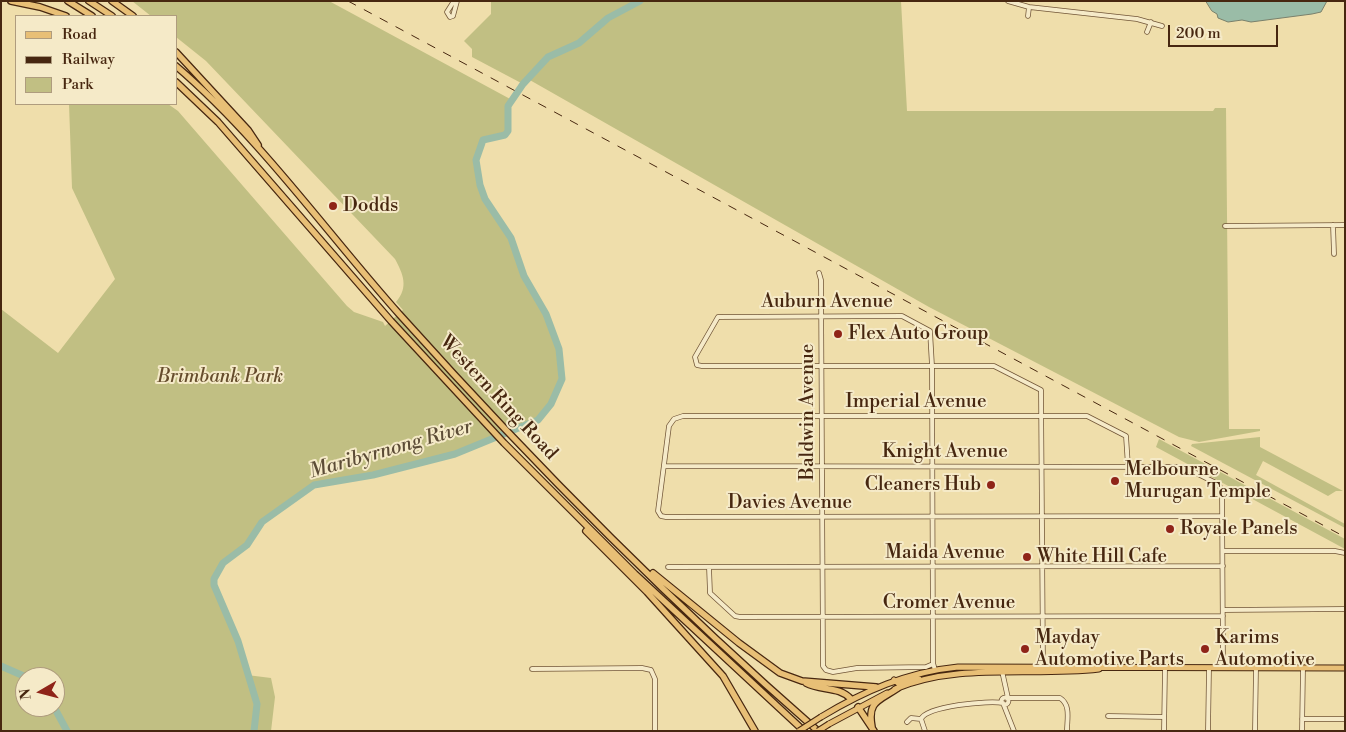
<!DOCTYPE html>
<html>
<head>
<meta charset="utf-8">
<style>
  body { margin:0 }
  #map { position:relative; width:1346px; height:732px; overflow:hidden; background:#efdeab; font-family:"Libre Bodoni",serif }
  canvas { display:block }
  .frame { position:absolute; inset:0; border:2px solid #472710; pointer-events:none }
  .legend { position:absolute; left:15px; top:15px; width:162px; height:90px; box-sizing:border-box; background:#f5eac8; border:1px solid #af9c7e; margin:0; padding:6px 9px; list-style:none; font-size:15px; color:#472710 }
  .legend li { display:flex; align-items:center; gap:10px; height:25px }
  .legend b { width:25px; border:1px solid #af9c7e }
  .north { position:absolute; left:15px; top:667px; width:50px; height:50px; box-sizing:border-box; background:#f5eac8; border:1px solid #af9c7e; border-radius:50%; rotate:262deg; font-size:14px; font-weight:700; line-height:20px; text-align:center; color:#472710 }
  .north::after { content:''; display:block; margin:auto; width:18px; height:22px; background:#8f2418; clip-path:polygon(50% 0,100% 100%,50% 72%,0 100%) }
  .scale { position:absolute; left:1168px; top:25px; width:110px; height:22px; box-sizing:border-box; border:2px solid #472710; border-top:0; padding-left:6px; font-size:15px; line-height:18px; white-space:nowrap; color:#472710; -webkit-text-stroke:4px #f5eac8; paint-order:stroke }
</style>
</head>
<body>
<div id="map">
<canvas width="1346" height="732"></canvas>
<div class="frame"></div>
<ul class="legend">
<li><b style="height:6px;background:#e8bf76"></b>Road</li>
<li><b style="height:6px;background:#472710"></b>Railway</li>
<li><b style="height:14px;background:#c1bf83"></b>Park</li>
</ul>
<div class="north">N</div>
<div class="scale">200 m</div>
</div>
<script>
const context = document.querySelector('canvas').getContext('2d');
context.lineJoin = 'round';
function fillPath(path, color) { context.fillStyle = color; context.fill(path, 'evenodd'); }
function trace(path, color, width, dash) { context.strokeStyle = color; context.lineWidth = width; context.lineCap = dash ? 'butt' : 'round'; context.setLineDash(dash || []); context.stroke(path); }
function drawText(font, color, halo, rows, align = 'center') {
  context.font = font + ' "Libre Bodoni",serif'; context.lineWidth = 4; context.setLineDash([]); context.textBaseline = 'middle'; context.strokeStyle = halo; context.fillStyle = color; for (const [text, x, y, turn = 0] of rows) {
    context.save(); context.translate(x, y); context.rotate((+turn || 0) * Math.PI / 180); context.textAlign = isNaN(turn) ? turn : align; if (halo) context.strokeText(text, 0, 0); context.fillText(text, 0, 0); context.restore();
  }
}
fillPath(new Path2D(`
  M 132,1 L 329,1 L 512,100 C 507,109 512,129 506,134 C 501,138 490,138 483,140 L 476,160 L 480,185 L 489,207 L 511,238 L 528,285 L 553,330 L 562,368 L 562,379 L 557,391 L 543,415 L 529,424 L 495,435 L 455,454 L 373,475 L 314,485 L 267,517 L 256,529 L 247,545 L 223,563 L 214,579 L 215,592 L 238,641 L 247,675 L 271,678 L 275,697 L 271,731 L 1,731 L 1,309 L 58,353 L 115,279 L 72,188 L 69,104 L 168,104 L 178,111 L 347,306 L 354,312 L 383,322 L 385,326 L 403,310 L 396,302 C 409,287 403,274 395,259 L 206,61 L 176,37 L 176,16 L 151,16 ZM 25,677 L 55,677 L 55,707 L 25,707 Z
  M 491,1 L 901,1 L 907,111 L 1213,111 L 1215,108 L 1226,108 L 1229,429 L 1260,429 L 1260,431 L 1199,442 L 1179,437 L 929,307 L 528,79 L 523,84 L 472,57 L 472,49 L 464,41 L 491,14 Z
  M 1260,437 L 1260,447 L 1343,491 L 1336,491 L 1328,496 L 1263,461 L 1256,475 L 1345,524 L 1345,528 L 1191,446 L 1192,444 Z
  M 1159,439 L 1345,539 L 1345,549 L 1156,447 Z`), '#c1bf83');
const water = new Path2D(`
  M 1206,1 L 1327,1 L 1321,12 L 1312,14 L 1251,22 L 1242,20 L 1228,22 L 1218,18 L 1217,14 L 1212,11 Z`);
fillPath(water, '#9abca7');
trace(water, '#79806b', 1);
trace(new Path2D(`
  M 1,666 L 26,677
  M 54,707 L 67,731
  M 254,731 L 257,704 L 238,641 L 214,585 L 214,579 L 223,563 L 247,545 L 262,522 L 314,485 L 373,475 L 455,454 L 538,420 L 551,404 L 562,379 L 559,349 L 546,314 L 524,276 L 511,238 L 485,199 L 480,185 L 476,160 L 483,140 L 505,135 L 508,131 L 508,106 L 523,84 L 548,57 L 579,43 L 608,18 L 640,1`), '#9abca7', 7);
const minor = new Path2D(`
  M 454,1 L 447,12 L 450,17 L 453,16 L 457,1
  M 1008,1 L 1029,7 L 1137,19 L 1162,26
  M 1028,16 L 1029,7
  M 1147,32 L 1151,22
  M 1333,225 L 1334,254
  M 1225,226 L 1345,225
  M 819,273 L 821,280 L 823,666 L 826,670 L 833,672 L 857,668 L 926,667 L 933,664
  M 664,466 L 1184,467 L 1218,484 L 1222,490 L 1223,668
  M 1128,466 L 1126,436 L 1087,416 L 683,416 L 674,419 L 669,426 L 658,511 L 661,516 L 666,517 L 1222,516
  M 1223,551 L 1335,551 L 1345,553
  M 668,567 L 1223,566
  M 709,567 L 710,593 L 735,616 L 740,617 L 1223,616
  M 1223,610 L 1345,609
  M 532,669 L 642,668 L 651,670 L 655,679 L 655,731
  M 935,670 L 933,663 L 932,366 L 930,331 L 902,316 L 718,317 L 695,357 L 697,365 L 702,366 L 994,366 L 1041,390 L 1043,669
  M 1002,671 L 1008,698
  M1001.5 701a3.5 3.5 0 1 1 7 0a3.5 3.5 0 1 1-7 0Z
  M 1008,698 L 1060,698 C 1071,705 1067,719 1067,731
  M 1003,703 L 1014,731
  M 1108,716 L 1164,717
  M 1302,719 L 1345,719
  M 907,722 L 911,718 L 921,719
  M 925,731 L 921,719 C 927,706 989,700 1003,703
  M 1164,731 L 1165,668
  M 1208,731 L 1209,668
  M 1255,731 L 1256,668
  M 1302,731 L 1303,668`);
const major = new Path2D(`
  M 894,680 L 898,683 L 919,679
  M 895,689 C 960,662 1031,677 1099,669
  M 821,717 C 864,691 907,672 958,667 L 1345,668
  M 829,724 L 887,693`);
const highway = new Path2D(`
  M 11,1 L 40,7 L 66,16
  M 68,1 L 92,16
  M 89,1 L 112,16
  M 112,1 L 133,16
  M 176,52 L 248,130 L 258,145
  M 176,66 C 261,139 326,232 400,315 C 531,461 670,602 818,731
  M 176,82 L 218,122 L 391,321 L 504,443 L 635,574 L 804,731
  M 586,531 L 647,592 L 723,676 L 755,731
  M 653,573 L 739,643 L 780,673 L 802,681 L 876,687
  M 806,683 C 821,691 839,686 851,699
  M 858,707 L 874,731
  M 872,727 C 867,701 879,701 898,688`);
trace(minor, '#715537', 5.5);
trace(major, '#472710', 7);
trace(highway, '#472710', 8);
trace(minor, '#f5eac8', 4);
trace(major, '#e8bf76', 5);
trace(highway, '#e8bf76', 5.5);
trace(new Path2D(`
  M 348,1 L 1345,537`), '#472710', 1, [9, 9]);
const majorBridge = new Path2D(`
  M 799,731 L 821,717
  M 818,731 L 829,724`);
trace(majorBridge, '#472710', 7, []);
trace(majorBridge, '#e8bf76', 5);
for (const [x, y, r, color] of [
  [333,206,5,"#8f2418"],
  [838,334,5,"#8f2418"],
  [1115,481,5,"#8f2418"],
  [991,485,5,"#8f2418"],
  [1170,529,5,"#8f2418"],
  [1027,557,5,"#8f2418"],
  [1025,649,5,"#8f2418"],
  [1205,649,5,"#8f2418"]
]) { const dot = new Path2D(); dot.arc(x, y, r, 0, 2 * Math.PI); context.fillStyle = color; context.fill(dot); trace(dot, '#f5eac8', 2); }
drawText('19px', '#472710', '#f5eac8', [
  ["Dodds",343,206],
  ["Flex Auto Group",848,334],
  ["Melbourne",1125,470],
  ["Murugan Temple",1125,492],
  ["Cleaners Hub",981,485,"right"],
  ["Royale Panels",1180,529],
  ["White Hill Cafe",1037,557],
  ["Mayday",1035,638],
  ["Automotive Parts",1035,660],
  ["Karims",1215,638],
  ["Automotive",1215,660]
], 'left');
drawText('19px', '#472710', '#f5eac8', [
  ["Auburn Avenue",827,302],
  ["Western Ring Road",498,398,47],
  ["Imperial Avenue",916,402],
  ["Baldwin Avenue",808,412,-90],
  ["Knight Avenue",945,452],
  ["Davies Avenue",790,503],
  ["Maida Avenue",945,553],
  ["Cromer Avenue",949,603]
]);
drawText('italic 19px', '#664d2d', '#f5eac8', [
  ["Brimbank Park",220,377]
]);
drawText('italic 20px', '#5c4c36', '#f5eac8', [
  ["Maribyrnong River",391,450,-16]
]);
</script>
</body>
</html>
